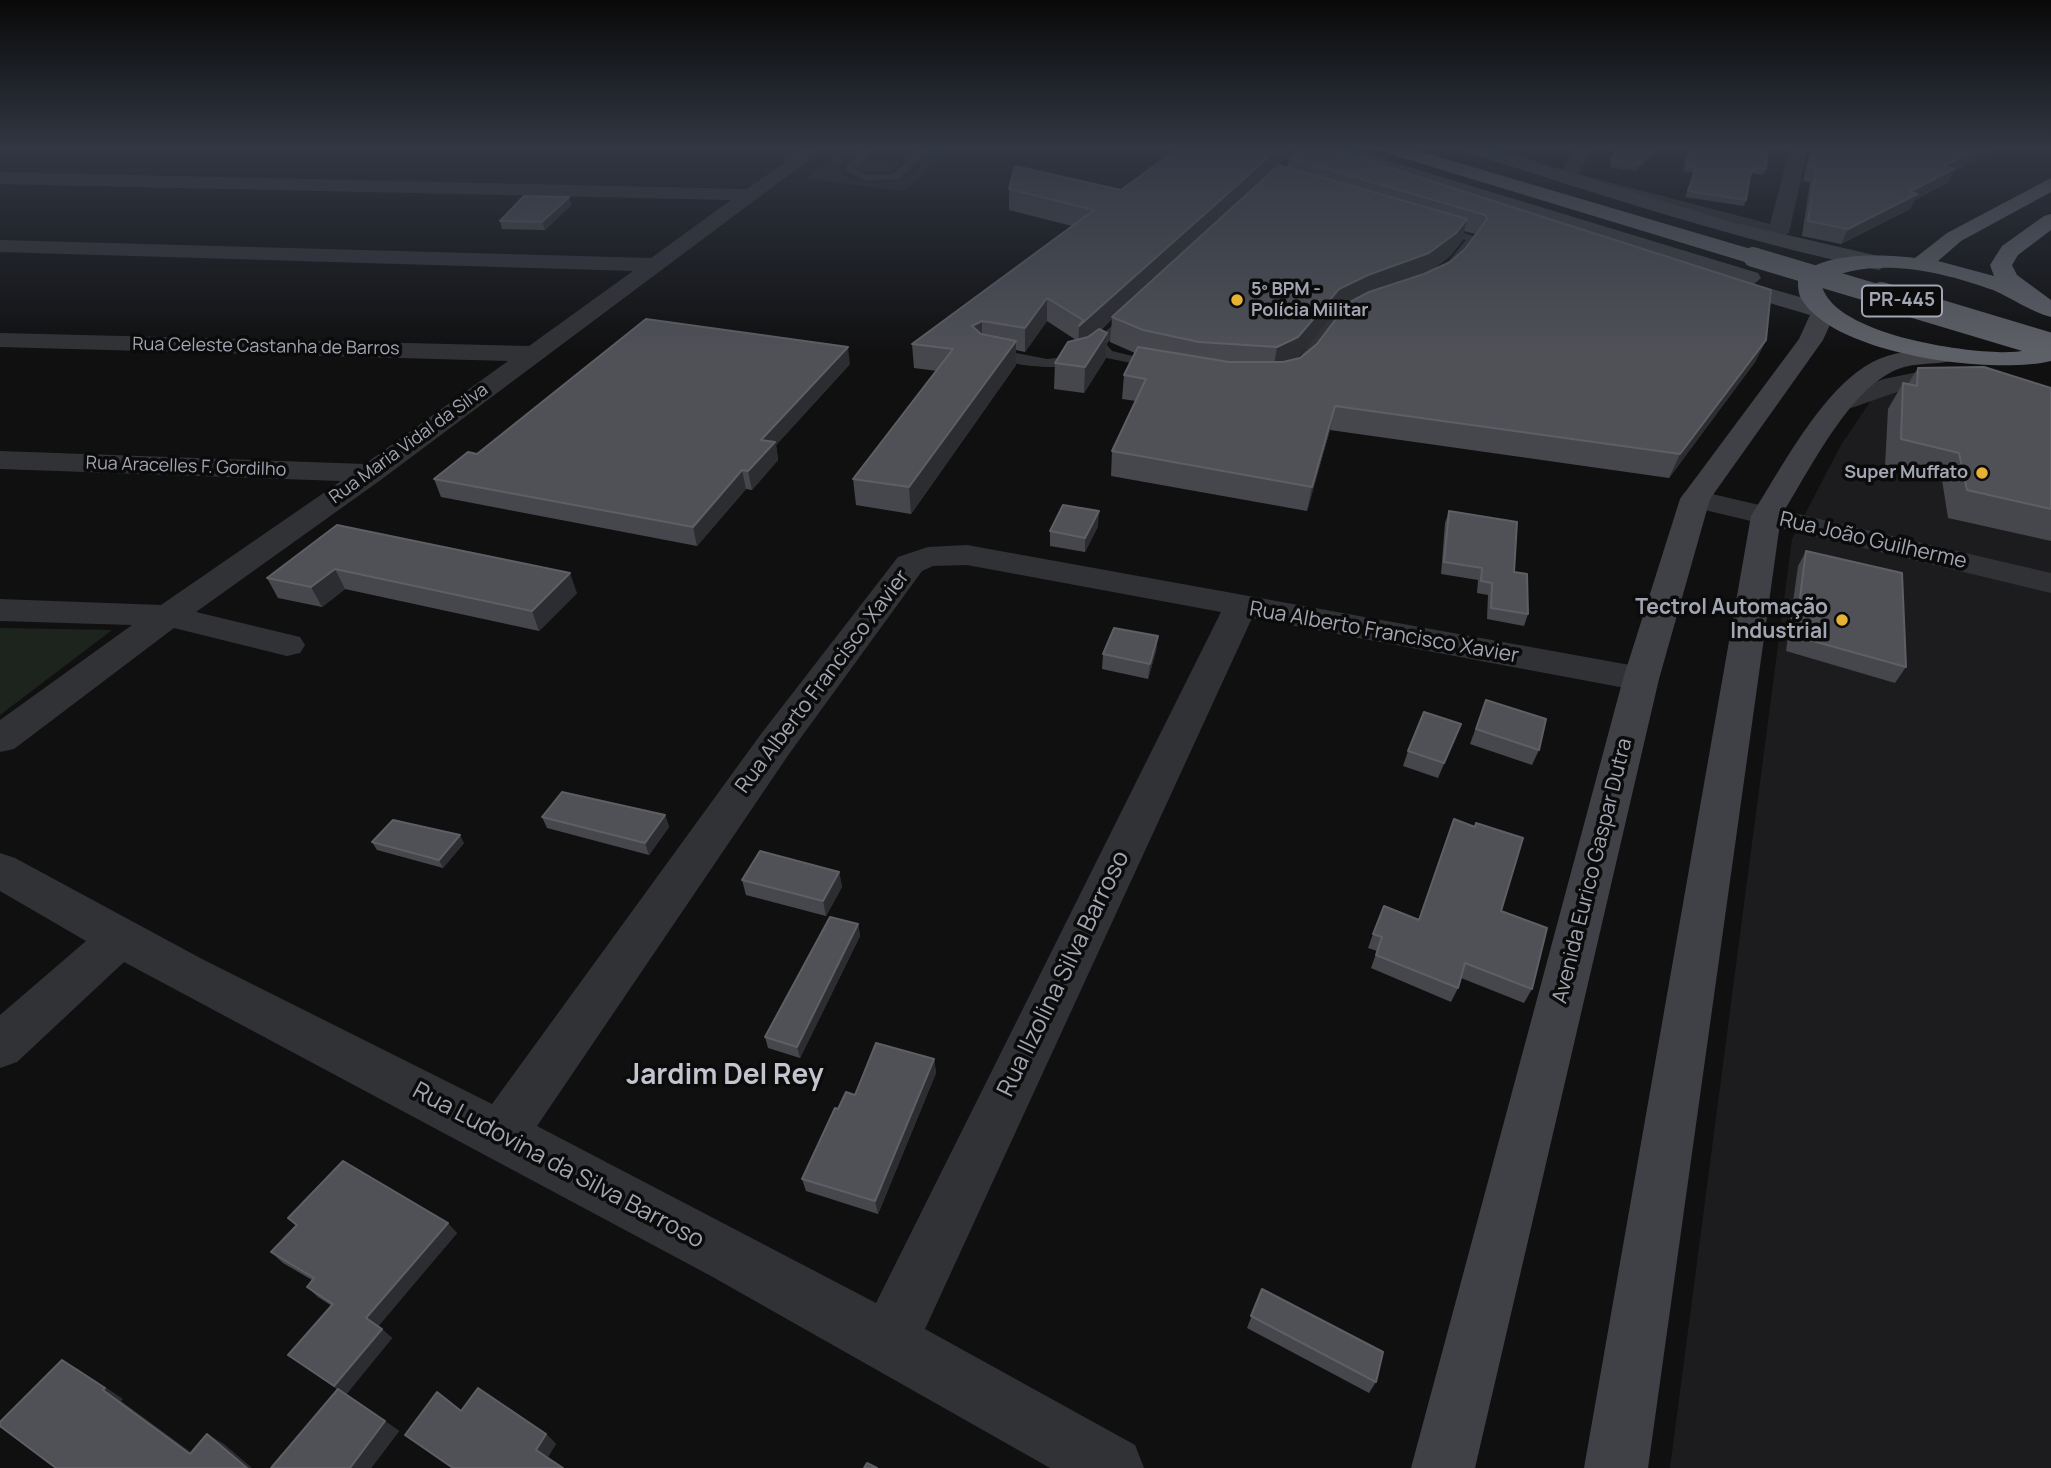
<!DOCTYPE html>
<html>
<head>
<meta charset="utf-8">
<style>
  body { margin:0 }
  canvas { display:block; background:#101011 }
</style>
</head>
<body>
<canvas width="2051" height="1468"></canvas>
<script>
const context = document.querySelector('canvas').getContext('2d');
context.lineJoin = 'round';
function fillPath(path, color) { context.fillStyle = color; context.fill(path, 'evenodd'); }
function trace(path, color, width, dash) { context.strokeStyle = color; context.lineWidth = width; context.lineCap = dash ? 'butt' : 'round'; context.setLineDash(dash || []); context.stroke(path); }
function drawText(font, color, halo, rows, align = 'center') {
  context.font = font + ' Manrope,sans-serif'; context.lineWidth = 7; context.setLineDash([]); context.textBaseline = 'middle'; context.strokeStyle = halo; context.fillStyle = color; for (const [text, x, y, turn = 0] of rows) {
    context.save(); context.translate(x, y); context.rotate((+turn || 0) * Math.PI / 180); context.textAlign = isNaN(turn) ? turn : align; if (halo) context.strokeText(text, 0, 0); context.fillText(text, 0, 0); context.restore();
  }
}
fillPath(new Path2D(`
  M 1884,381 L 2051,402 L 2051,1468 L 1670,1468 L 1792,539 L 1841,445 Z`), '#1c1c1e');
fillPath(new Path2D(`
  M 848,147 L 864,147 L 838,166 L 840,172 C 859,188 898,184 919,171 L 923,156 L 933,147 L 951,147 L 904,191 L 806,179 Z
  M 868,159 L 901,163 L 893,172 L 860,172 L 858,166 Z
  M 0,628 L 112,630 L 0,715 Z`), '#1d241e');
fillPath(new Path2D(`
  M 867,147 L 878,147 L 856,170 L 868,175 L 893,174 L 921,147 L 931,147 L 900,179 L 867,181 L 845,171 L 848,163 Z
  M 1438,225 L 1479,238 L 1450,275 L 1446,276 L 1440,272 L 1466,240 L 1434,230 L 1434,226 Z
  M 1353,305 L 1364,308 L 1337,326 L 1306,368 L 1296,368 L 1294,365 L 1327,320 Z
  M 1131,310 L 1138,314 L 1136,317 L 1106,344 L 1112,351 L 1165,364 L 1165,370 L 1102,357 L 1097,352 C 1094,355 1089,360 1085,362 C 1065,372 999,366 983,352 L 990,348 L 1047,359 L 1076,356 Z`), '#313236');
fillPath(new Path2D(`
  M 806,147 L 826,147 L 382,479 L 196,612 L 300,637 L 305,645 L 300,653 L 287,656 L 174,628 L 14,749 L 0,752 L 0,720 L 132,625 L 0,621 L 0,599 L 161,605 L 341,481 L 0,469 L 0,451 L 365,464 L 508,361 L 0,347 L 0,333 L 529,346 L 633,271 L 0,252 L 0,240 L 651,258 L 731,200 L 0,184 L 0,172 L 747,189 Z
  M 1576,147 L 1594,147 L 1578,174 L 1770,224 L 1790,147 L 1808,147 L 1789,233 L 1778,239 L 1560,181 L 1557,177 Z
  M 1928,370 L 1981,372 L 2051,388 L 2051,404 C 2003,392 1955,378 1906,390 C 1884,395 1864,405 1843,410 L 1833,408 L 1830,402 L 1833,396 L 1884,379 Z
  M 1695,490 L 2051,573 L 2051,593 L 1684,505 L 1680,499 L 1684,493 Z
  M 967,545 L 1641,667 L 1654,670 L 1659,679 L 1654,688 L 1641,691 L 1252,618 L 925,1329 L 1135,1445 L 1144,1468 L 1050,1468 L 711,1276 L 124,962 L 17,1062 L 0,1068 L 0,1015 L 86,941 L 0,891 L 0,853 L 15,858 L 202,959 L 492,1104 L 761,734 L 898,557 L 928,547 ZM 967,565 L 1221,612 L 876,1303 L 537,1126 L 789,754 L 922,571 L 933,566 Z`), '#313236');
fillPath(new Path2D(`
  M 1316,147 L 1343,147 L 1758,273 L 1761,278 L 1754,284 L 1832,306 L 1836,311 L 1823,340 L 1710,499 L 1659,679 L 1475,1468 L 1411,1468 L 1623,679 L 1680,499 L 1799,339 L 1810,315 L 1712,286 L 1709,281 L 1717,275 L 1319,151 Z
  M 1460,147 L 1487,147 L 1731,222 L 1887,258 L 1890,263 L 1879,270 C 1737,240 1601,195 1463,151 Z
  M 1948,347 L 1957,350 L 1961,355 L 1957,360 C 1938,365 1916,362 1898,369 C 1848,389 1809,472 1781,516 L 1648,1468 L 1584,1468 L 1751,516 C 1782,468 1825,382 1879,359 C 1900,350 1925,350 1948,347 Z`), '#404146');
fillPath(new Path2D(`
  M 1377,147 L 1405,147 L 1761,252 L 1764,257 L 1753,264 L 1745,262 L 1380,151 Z
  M 2051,178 L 2051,192 L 1961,241 L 1938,261 L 1994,276 L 1990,265 L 2002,246 L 2044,216 L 2051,214 L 2051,230 L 2018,255 L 2012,265 L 2017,275 L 2051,300 L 2051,317 C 2031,312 2012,298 1993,290 C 1941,271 1872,255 1821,282 C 1828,332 1954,351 1997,352 C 2016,353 2033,350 2051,345 L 2051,361 C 1992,375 1836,355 1802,300 C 1798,294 1798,286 1798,279 C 1817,251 1885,254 1915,258 L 1947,233 Z`), '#5e6067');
trace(new Path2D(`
  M 1753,257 L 1887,297`), '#5e6067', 20);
trace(new Path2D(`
  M 1881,295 L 2051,346`), '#5e6067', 26);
fillPath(new Path2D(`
  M 1174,147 L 1291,147 L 1290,155 L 1279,165 L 1287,167 L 1289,158 L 1771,290 L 1766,340 L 1755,362 L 1669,478 L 1330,430 L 1307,511 L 1111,476 L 1112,451 L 1136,401 L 1122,399 L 1124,375 L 1135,353 L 1110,342 L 1112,319 L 1101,330 L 1107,333 L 1106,358 L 1084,393 L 1054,389 L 1055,363 L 1076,340 L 1047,321 L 1025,352 L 1016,350 L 1016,365 L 911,514 L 856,505 L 853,479 L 937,371 L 914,368 L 912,344 L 1072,226 L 1009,210 L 1009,189 L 1121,190 L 1179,148 ZM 1464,231 L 1476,234 L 1465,249 L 1450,262 L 1432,270 L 1450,256 L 1462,241 ZM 1344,309 L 1317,344 L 1300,358 L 1297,359 L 1334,314 Z
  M 1618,147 L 1661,147 L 1636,171 L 1609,167 Z
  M 1689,147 L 1768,147 L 1766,169 L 1763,175 L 1752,173 L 1750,177 L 1746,200 L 1744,206 L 1685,197 L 1694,172 L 1683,171 Z
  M 1819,147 L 2001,147 L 1954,171 L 1947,183 L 1915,200 L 1910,209 L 1841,244 L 1802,236 L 1810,182 L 1803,181 L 1807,163 L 1813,149 Z
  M 569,197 L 571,205 L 545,230 L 502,229 L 500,221 Z
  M 850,364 L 776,445 L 778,460 L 752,490 L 746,489 L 697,546 L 441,497 L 434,479 L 477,454 Z
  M 1918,368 L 2051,388 L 2051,541 L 1948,518 L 1942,480 L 1885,466 L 1888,409 L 1903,383 L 1908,384 Z
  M 1449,511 L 1514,572 L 1528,614 L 1524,626 L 1487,619 L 1488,595 L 1477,593 L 1478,580 L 1441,574 L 1445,523 Z
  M 337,525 L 577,593 L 539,631 L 345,589 L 322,607 L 278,598 L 267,578 Z
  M 1098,526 L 1085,552 L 1050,546 L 1050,531 Z
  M 1806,551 L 1906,667 L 1895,683 L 1786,651 L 1798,566 Z
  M 1158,636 L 1156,651 L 1148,679 L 1102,669 L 1103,654 Z
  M 1486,700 L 1539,750 L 1532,765 L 1470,744 Z
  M 1461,724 L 1438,778 L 1403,766 L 1408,751 Z
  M 665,815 L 669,827 L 649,855 L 547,828 L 542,817 Z
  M 372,842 L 464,843 L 443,868 L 377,850 Z
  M 839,872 L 842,887 L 826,916 L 746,895 L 742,880 Z
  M 1501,911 L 1532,989 L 1524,1003 L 1461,978 L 1458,988 L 1451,1002 L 1371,968 L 1377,951 L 1368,948 L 1373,934 L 1418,920 Z
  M 858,924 L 860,936 L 800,1058 L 768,1048 L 765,1037 Z
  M 934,1059 L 936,1073 L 878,1214 L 806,1191 L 802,1179 L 838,1109 L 855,1095 Z
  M 288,1218 L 457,1233 L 378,1326 L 392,1338 L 346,1394 L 399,1431 L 371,1468 L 271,1468 L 337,1389 L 288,1355 L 332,1306 L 318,1297 L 307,1287 L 312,1280 L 283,1263 L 271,1252 L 296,1226 Z
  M 1262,1289 L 1376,1382 L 1369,1393 L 1247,1328 Z
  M 461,1411 L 546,1434 L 556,1444 L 547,1458 L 563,1468 L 452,1468 L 405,1435 Z`), '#46474c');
fillPath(new Path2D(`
  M 1280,147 L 1291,147 L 1290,155 L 1113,318 L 1112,317 L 1112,319 L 1078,350 L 1079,326 Z
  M 1657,147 L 1661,147 L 1636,171 L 1638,165 Z
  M 1981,147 L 2001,147 L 1954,171 L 1947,183 L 1915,200 L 1910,209 L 1841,244 L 1848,229 L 1909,192 L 1943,166 Z
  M 569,197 L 571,205 L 545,230 L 542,222 Z
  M 1467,219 L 1462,241 L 1450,256 L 1423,277 L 1363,299 L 1334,314 L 1294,363 L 1273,373 L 1277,347 L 1339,289 Z
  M 1047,298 L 1047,321 L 1025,352 L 1025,328 Z
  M 982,321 L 982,344 L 972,326 Z
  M 1107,333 L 1106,358 L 1084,393 L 1085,367 Z
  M 1766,340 L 1755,362 L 1669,478 L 1680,454 Z
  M 1016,341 L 1016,365 L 911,514 L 909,487 Z
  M 848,347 L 850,364 L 776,445 L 778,460 L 752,490 L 748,471 L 761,440 Z
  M 1335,406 L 1330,430 L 1307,511 L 1312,487 Z
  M 742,470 L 746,489 L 697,546 L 693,527 Z
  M 1099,511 L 1098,526 L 1085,552 L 1085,538 Z
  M 335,569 L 345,589 L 322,607 L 311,587 Z
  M 570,573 L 577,593 L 539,631 L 532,611 Z
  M 1158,636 L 1156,651 L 1148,679 L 1150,664 Z
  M 665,815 L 669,827 L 649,855 L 645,843 Z
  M 460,835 L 464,843 L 443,868 L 439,860 Z
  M 839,872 L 842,887 L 826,916 L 823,901 Z
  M 858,924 L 860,936 L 800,1058 L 797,1047 Z
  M 934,1059 L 936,1073 L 878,1214 L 875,1201 Z
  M 448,1223 L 457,1233 L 377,1328 L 366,1318 Z
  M 382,1329 L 392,1338 L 346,1395 L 334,1386 Z
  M 62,1360 L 81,1371 L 123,1399 L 121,1401 L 207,1464 L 190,1454 Z
  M 385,1421 L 399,1431 L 371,1468 L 350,1468 Z
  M 207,1434 L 224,1444 L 252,1468 L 247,1468 Z
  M 546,1434 L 556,1444 L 546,1460 L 536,1450 Z`), '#2c2d30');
const building = new Path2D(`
  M 1180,147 L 1280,147 L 1079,326 L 1083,320 L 1047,298 L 1025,328 L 982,321 L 972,326 L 981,334 L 1016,341 L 909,487 L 853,479 L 953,349 L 912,344 L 1094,210 L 1009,189 L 1015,166 L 1121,190 Z
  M 1301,147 L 1325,147 L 1771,290 L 1766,340 L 1680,454 L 1335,406 L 1312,487 L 1112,451 L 1146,379 L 1124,375 L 1138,347 L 1229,362 L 1283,362 L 1300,358 L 1317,344 L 1348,303 L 1369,292 L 1424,274 L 1450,262 L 1465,249 L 1487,219 L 1485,215 L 1289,158 Z
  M 1618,147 L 1657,147 L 1638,165 L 1611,161 Z
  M 1690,147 L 1768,147 L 1766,169 L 1755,168 L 1750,175 L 1746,200 L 1688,191 L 1696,167 L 1686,165 Z
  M 1819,147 L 1981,147 L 1943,166 L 1954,169 L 1909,192 L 1917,194 L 1848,229 L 1808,221 L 1816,168 L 1809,167 L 1813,149 Z
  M 1279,165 L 1467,219 L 1456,233 L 1429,253 L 1368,275 L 1339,289 L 1298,337 L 1277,347 L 1199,342 L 1143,330 L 1112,317 Z
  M 524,196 L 569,197 L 542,222 L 500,221 Z
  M 646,319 L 848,347 L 761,440 L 775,442 L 748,471 L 742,470 L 693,527 L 434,479 L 468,452 L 477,454 Z
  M 1099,329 L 1107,333 L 1085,367 L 1055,363 L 1068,342 L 1088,337 Z
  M 1984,367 L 2051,388 L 2051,509 L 1967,490 L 1959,453 L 1901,439 L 1903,383 L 1917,386 L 1918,368 Z
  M 1063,505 L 1099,511 L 1085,538 L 1050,531 Z
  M 1449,511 L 1517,522 L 1514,572 L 1527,574 L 1528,614 L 1491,608 L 1492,583 L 1481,581 L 1482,568 L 1444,562 Z
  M 337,525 L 570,573 L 532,611 L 335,569 L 311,587 L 267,578 Z
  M 1806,551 L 1902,573 L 1906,667 L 1795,636 Z
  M 1114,628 L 1158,636 L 1150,664 L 1103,654 Z
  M 1486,700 L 1546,719 L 1539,750 L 1476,729 Z
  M 1424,712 L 1461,724 L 1444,763 L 1408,751 Z
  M 562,792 L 665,815 L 645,843 L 542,817 Z
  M 1454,819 L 1475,827 L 1476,823 L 1523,838 L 1501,911 L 1547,928 L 1532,989 L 1465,963 L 1458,988 L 1376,955 L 1382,937 L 1373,934 L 1384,906 L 1419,920 Z
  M 393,820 L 460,835 L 439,860 L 372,842 Z
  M 760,851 L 839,872 L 823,901 L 742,880 Z
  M 830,917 L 858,924 L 797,1047 L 765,1037 Z
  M 876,1043 L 934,1059 L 875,1201 L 802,1179 L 835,1108 L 838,1109 L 846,1092 L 855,1095 Z
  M 343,1161 L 448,1223 L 366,1318 L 382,1329 L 334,1386 L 288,1355 L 333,1304 L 307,1287 L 314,1278 L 271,1252 L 297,1225 L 288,1218 Z
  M 1262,1289 L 1383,1352 L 1376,1382 L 1251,1316 Z
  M 62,1360 L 105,1388 L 103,1390 L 190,1454 L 207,1434 L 247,1468 L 56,1468 L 0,1426 L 0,1422 Z
  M 478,1388 L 546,1434 L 536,1450 L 563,1468 L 453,1468 L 405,1435 L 437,1392 L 461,1411 Z
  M 338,1389 L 385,1421 L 350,1468 L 271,1468 Z
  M 867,1463 L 877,1468 L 864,1468 Z`);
fillPath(building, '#505157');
trace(building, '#5d5f65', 2);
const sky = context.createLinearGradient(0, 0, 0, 352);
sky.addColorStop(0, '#090909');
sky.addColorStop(0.42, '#313743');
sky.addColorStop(1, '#31374300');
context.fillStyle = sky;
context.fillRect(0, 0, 2051, 352);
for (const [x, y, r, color] of [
  [1237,300,7,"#e7b133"],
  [1982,473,7,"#e7b133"],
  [1842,620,7,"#e7b133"]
]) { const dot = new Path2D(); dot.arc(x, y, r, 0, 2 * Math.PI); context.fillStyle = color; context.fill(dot); trace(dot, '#0b0b0c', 2.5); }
drawText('bold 18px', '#a2a6b2', '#0b0b0c', [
  ["5º BPM -",1251,290],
  ["Polícia Militar",1251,311],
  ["Super Muffato",1968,473,"right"]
], 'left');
drawText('18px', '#a2a6b2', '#0b0b0c', [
  ["Rua Celeste Castanha de Barros",266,347,1],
  ["Rua Maria Vidal da Silva",409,444,-36],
  ["Rua Aracelles F. Gordilho",186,467,2]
]);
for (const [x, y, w] of [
  [1902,301,80]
]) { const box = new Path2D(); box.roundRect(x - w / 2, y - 15.5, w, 31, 5); context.fillStyle = '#0b0b0c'; context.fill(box); trace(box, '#a2a6b2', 2); }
drawText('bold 19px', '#a2a6b2', null, [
  ["PR-445",1902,301]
]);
drawText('21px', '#a2a6b2', '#0b0b0c', [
  ["Rua João Guilherme",1873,541,13],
  ["Rua Alberto Francisco Xavier",1384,633,10],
  ["Rua Alberto Francisco Xavier",823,682,-53],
  ["Avenida Eurico Gaspar Dutra",1593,871,-76]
]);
drawText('bold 21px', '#a2a6b2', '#0b0b0c', [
  ["Tectrol Automação",1828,608],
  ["Industrial",1828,632]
], 'right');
drawText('24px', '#a2a6b2', '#0b0b0c', [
  ["Rua Ilzolina Silva Barroso",1064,974,-64],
  ["Rua Ludovina da Silva Barroso",558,1166,28]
]);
drawText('bold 28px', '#c3c5ce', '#0b0b0c', [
  ["Jardim Del Rey",725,1076]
]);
</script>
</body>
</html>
